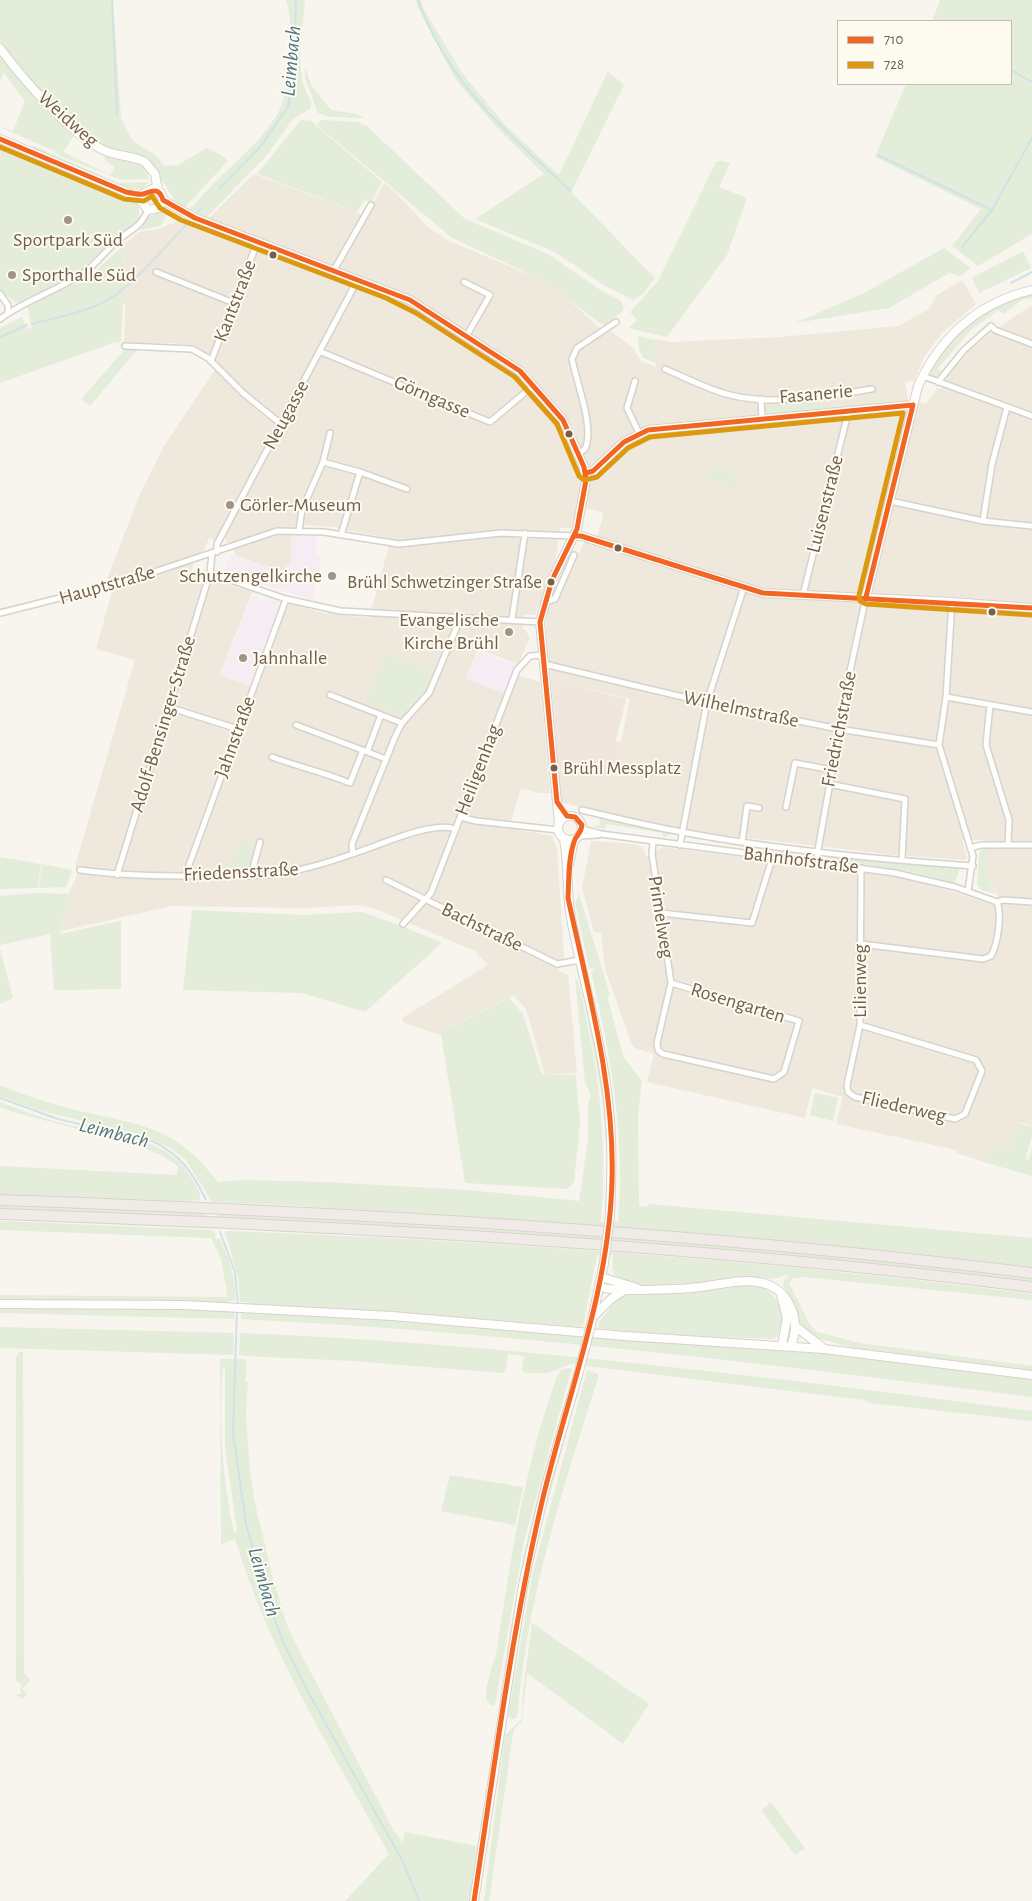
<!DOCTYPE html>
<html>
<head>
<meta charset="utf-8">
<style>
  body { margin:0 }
  #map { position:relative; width:1032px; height:1901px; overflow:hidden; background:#f7f5ee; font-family:"Alegreya Sans",sans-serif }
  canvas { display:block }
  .legend { position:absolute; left:837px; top:20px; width:175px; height:65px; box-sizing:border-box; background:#fdfaf0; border:1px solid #c6bcb0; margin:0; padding:6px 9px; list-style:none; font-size:15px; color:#736050 }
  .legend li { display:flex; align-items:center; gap:10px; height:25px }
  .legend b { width:25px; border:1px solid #c6bcb0 }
</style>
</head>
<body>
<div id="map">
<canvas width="1032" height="1901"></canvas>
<ul class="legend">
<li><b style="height:6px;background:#f26522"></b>710</li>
<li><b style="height:6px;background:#dd9810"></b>728</li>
</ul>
</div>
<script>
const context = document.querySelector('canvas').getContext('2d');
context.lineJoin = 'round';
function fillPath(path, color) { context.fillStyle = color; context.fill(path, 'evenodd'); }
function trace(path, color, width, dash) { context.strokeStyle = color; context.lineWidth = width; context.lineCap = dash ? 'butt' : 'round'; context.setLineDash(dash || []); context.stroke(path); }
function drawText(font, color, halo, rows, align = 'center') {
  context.font = font + ' "Alegreya Sans",sans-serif'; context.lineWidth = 4; context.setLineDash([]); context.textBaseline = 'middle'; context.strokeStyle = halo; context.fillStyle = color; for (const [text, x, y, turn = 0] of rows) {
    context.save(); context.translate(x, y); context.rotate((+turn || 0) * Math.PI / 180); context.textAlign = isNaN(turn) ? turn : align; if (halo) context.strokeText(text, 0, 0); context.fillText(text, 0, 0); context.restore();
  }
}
fillPath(new Path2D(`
  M 254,174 L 369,217 L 375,206 L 373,204 L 384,183 L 395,192 L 428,227 L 445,239 L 544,281 L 558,290 L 605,333 L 610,330 L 633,348 L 641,361 L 656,367 L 655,339 L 672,342 L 781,337 L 898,326 L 929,309 L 936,296 L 962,280 L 976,304 L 942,333 L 924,357 L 914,381 L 905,382 L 908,400 L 926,404 L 937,388 L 943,389 L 948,375 L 970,350 L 992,332 L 1032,305 L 1032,1126 L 1019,1122 L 1010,1148 L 994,1143 L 987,1163 L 957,1153 L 957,1150 L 836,1124 L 843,1097 L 812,1088 L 805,1118 L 647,1082 L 654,1054 L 635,1048 L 632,1045 L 605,969 L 601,933 L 594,932 L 582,888 L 591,841 L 636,844 L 643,848 L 646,856 L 656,856 L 656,851 L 663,847 L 895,877 L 937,887 L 997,906 L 997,894 L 986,872 L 986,840 L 962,840 L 967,857 L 965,860 L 895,855 L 687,831 L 564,803 L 561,800 L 559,767 L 548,768 L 550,793 L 539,793 L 521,788 L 509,828 L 552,836 L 557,849 L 564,955 L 558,970 L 568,975 L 577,1073 L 545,1075 L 526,1009 L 514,995 L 437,1034 L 404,1023 L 402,1018 L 488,965 L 475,951 L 373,908 L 358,905 L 304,908 L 172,906 L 61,931 L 69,893 L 80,868 L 75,866 L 135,660 L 96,649 L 112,591 L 105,584 L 140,494 L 164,446 L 218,365 L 208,355 L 196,346 L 174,343 L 124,343 L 126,286 L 124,245 L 139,232 L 159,229 L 182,219 L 202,225 ZM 579,506 L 604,513 L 595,543 L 585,541 L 555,602 L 551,603 L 547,610 L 546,627 L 551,680 L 630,699 L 613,778 L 564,767 L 548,767 L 540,682 L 517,675 L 509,695 L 466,679 L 478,649 L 518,664 L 530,637 L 523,628 L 523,615 L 535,615 L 556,558 L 560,528 L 572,528 ZM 306,525 L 334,527 L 391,539 L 369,618 L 323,613 L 289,603 L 257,688 L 220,675 L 252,592 L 191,573 L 193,566 L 191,557 L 203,553 L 209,538 L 215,541 L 220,534 L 225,537 L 227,543 L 231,542 L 236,556 L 286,572 L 285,566 L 291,565 L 292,527 Z`), '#efe8dc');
fillPath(new Path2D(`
  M 551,680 L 626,699 L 616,741 L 621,742 L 613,778 L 559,767 Z`), '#f1e6dd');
fillPath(new Path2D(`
  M 292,535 L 317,537 L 316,553 L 320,555 L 319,582 L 315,582 L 314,600 L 223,573 L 230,555 L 286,572 L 286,566 L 292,565 Z
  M 252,595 L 264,601 L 267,597 L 280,602 L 250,685 L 221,675 Z
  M 479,651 L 516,665 L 505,693 L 467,679 Z`), '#f5edf3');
fillPath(new Path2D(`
  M 0,0 L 113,0 L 121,118 C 125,127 130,139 139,145 C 149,152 158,154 164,166 L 178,165 L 207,148 L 220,154 L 228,161 L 184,208 L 176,202 L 161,179 L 159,178 C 150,146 123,159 100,145 C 82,135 5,60 0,42 C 0,30 0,12 0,0 Z
  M 286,0 L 305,0 C 303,26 297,57 303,83 C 305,92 312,98 311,108 L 292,120 L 266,156 L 207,217 L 189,209 C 197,203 203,194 210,187 C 233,164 261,142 278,113 C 291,90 295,25 286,0 Z
  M 416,0 L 421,0 L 423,8 L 462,73 L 506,126 L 559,175 L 608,71 L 624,85 L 571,192 L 655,278 L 643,294 L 633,300 L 607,287 L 555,252 L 475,219 L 544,174 L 499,130 L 456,80 L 418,8 Z
  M 940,0 L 1032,0 L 1032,234 L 978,266 L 952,246 L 981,209 L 875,157 L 906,84 L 1011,84 L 1011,21 L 932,21 Z
  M 0,55 L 31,93 L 75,134 L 63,152 L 110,175 L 115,168 L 104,159 L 106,156 C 119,161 135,159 145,167 L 149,179 L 122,180 L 62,157 L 54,151 L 0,127 L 13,131 L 25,101 L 4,73 L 0,81 Z
  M 305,66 L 311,85 L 331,110 L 357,114 L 364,118 L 332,117 L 318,113 L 305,78 Z
  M 301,120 L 311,121 L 382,182 L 371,203 L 365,199 L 357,212 L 257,174 Z
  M 321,120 L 358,122 L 367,126 L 465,219 L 548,254 L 602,291 L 621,301 L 624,310 L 604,326 L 544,281 L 452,238 L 317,125 Z
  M 0,142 L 122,195 L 136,202 L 139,208 L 139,216 L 134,225 L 112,241 L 81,270 L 19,305 L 0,290 Z
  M 32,145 L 118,183 L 148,182 L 143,189 L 134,190 L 33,149 Z
  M 722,161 L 730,163 L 719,187 L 747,198 L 727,255 L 667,337 L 628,328 L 637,320 L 630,312 L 658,281 L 716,162 Z
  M 162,211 L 168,212 L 161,226 L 140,230 L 150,216 Z
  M 124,245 L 126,303 L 123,304 L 121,342 L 113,343 L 0,383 L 0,328 L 22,317 L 27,329 L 32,328 L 27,305 L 86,279 Z
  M 944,248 L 971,268 L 960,276 L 949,273 L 889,308 L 795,323 L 864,293 Z
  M 1023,251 L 1031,268 L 979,293 L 972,278 Z
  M 1032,295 L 1032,298 L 1022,300 L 1003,314 L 998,310 L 970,331 L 938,368 L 942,372 L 935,377 L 931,375 L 930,370 C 958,327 983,309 1032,295 Z
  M 638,336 L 655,340 L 656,363 L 643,358 L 639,349 Z
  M 125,349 L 137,350 L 90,406 L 81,399 Z
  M 819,400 L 820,411 L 773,414 L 767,410 L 770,402 L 774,402 L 775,407 L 789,407 L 789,402 L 793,401 L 794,407 L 804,406 L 804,401 Z
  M 713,464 L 737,475 L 737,489 L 733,489 L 702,475 L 709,472 Z
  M 387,654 L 433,671 L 425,690 L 401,716 L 365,702 Z
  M 597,815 L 672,832 L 666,837 L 663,837 L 663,833 L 606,824 L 605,829 L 594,827 L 594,825 L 599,826 L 600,818 L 596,817 Z
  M 240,839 L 255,845 L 257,849 L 249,870 L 228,870 Z
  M 986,849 L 986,872 L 996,894 L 982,890 L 977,884 L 979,855 L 981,850 Z
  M 826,855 L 960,867 L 955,883 L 912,872 L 826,859 Z
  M 0,857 L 41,864 L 38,888 L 0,889 Z
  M 42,864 L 72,870 L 66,887 L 39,888 Z
  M 35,893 L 69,894 L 60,934 L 121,921 L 121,989 L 54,990 L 50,934 L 0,945 L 0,896 Z
  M 579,894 L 610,995 L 607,996 L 623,1056 L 642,1081 L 638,1115 L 639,1206 L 648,1207 L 649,1204 L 1032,1238 L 1032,1267 C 833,1243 635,1227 435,1215 C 361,1210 287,1204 212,1202 L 186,1160 L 171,1148 L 144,1136 L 38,1110 L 0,1096 L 0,1085 C 24,1095 50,1104 76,1110 C 141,1126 173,1124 218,1182 L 241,1180 L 326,1182 L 468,1190 L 579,1201 L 588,1139 L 588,1104 L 591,1095 L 585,1082 L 575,977 C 582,987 583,1005 586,1017 C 601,1086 607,1152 601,1222 L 618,1222 C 626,1139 611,1057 592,976 L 591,972 L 595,968 L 589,969 L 575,902 Z
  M 192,910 L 303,915 L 362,912 L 399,925 L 442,943 L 365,1012 L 302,993 L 183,990 Z
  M 0,948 L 13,998 L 0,1004 Z
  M 579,972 C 597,1044 618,1137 605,1210 L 607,1158 L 602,1096 Z
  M 509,998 L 523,1014 L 542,1075 L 576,1075 L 580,1123 L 574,1182 L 567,1189 L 465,1183 L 441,1035 L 438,1034 Z
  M 815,1093 L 838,1098 L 833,1121 L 810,1115 Z
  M 0,1102 C 25,1112 51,1121 77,1127 C 118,1137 169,1137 192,1179 C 196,1186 201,1192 200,1200 L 184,1201 L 0,1194 L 0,1166 L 177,1175 L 178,1166 L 161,1155 L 134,1144 L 10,1111 L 0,1107 Z
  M 1019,1123 L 1032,1127 L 1032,1136 L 1026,1156 L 1028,1161 L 1032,1148 L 1032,1176 L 987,1163 L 994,1143 L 1010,1148 Z
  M 0,1205 L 206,1213 L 208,1218 L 9,1209 L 0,1208 Z
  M 217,1214 C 480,1228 743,1243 1005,1275 L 1032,1278 L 1032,1282 L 745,1252 L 219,1218 Z
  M 0,1221 L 212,1230 L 216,1234 L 215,1239 L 220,1239 C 229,1259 237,1279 235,1301 L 228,1301 L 228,1303 L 0,1300 L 0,1295 L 228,1297 L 221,1259 L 211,1238 L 0,1230 Z
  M 228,1231 C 497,1241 766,1260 1032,1294 L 1032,1300 L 804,1277 L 793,1278 L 789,1283 L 809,1323 L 817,1332 L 860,1343 L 1032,1366 L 1032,1371 L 850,1347 L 813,1337 L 800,1324 L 794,1305 L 783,1286 L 784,1280 L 789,1277 L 787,1274 C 765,1284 767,1275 747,1277 C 717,1280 640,1297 617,1277 C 610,1271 613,1263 613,1255 L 597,1255 L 583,1327 L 352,1309 L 248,1304 L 248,1302 L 240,1302 L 238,1277 L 225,1232 Z
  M 752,1285 C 777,1289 790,1314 777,1337 L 773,1339 L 641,1334 L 598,1328 L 599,1322 L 613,1304 L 613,1301 L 628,1294 L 676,1294 Z
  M 0,1307 L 228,1310 L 229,1312 L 234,1312 L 234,1319 L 0,1313 Z
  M 248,1311 L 420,1321 L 648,1341 L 852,1356 L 1032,1379 L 1032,1397 C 769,1364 506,1332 241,1319 L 241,1313 Z
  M 0,1327 L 234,1333 L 233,1355 L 0,1348 Z
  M 240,1333 C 505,1344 769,1377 1032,1411 L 1032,1421 L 870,1403 L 864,1400 L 571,1364 L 548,1373 L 525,1373 L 522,1370 L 524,1356 L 508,1354 L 506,1370 L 502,1373 L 353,1361 L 245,1356 L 239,1355 Z
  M 20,1352 L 23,1352 L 24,1673 L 30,1680 L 22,1689 L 27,1694 L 23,1699 L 17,1695 L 22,1693 L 20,1690 L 22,1685 L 16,1681 L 16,1357 Z
  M 220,1359 L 245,1359 L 247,1364 L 245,1381 L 248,1382 L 246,1415 L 249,1460 L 254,1499 L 273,1579 L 289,1631 L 394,1831 L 403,1843 L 405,1832 L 477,1846 L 469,1901 L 345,1901 L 389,1854 C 332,1751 269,1652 235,1539 L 221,1544 ZM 223,1366 L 225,1367 L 225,1445 L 237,1531 L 234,1532 C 223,1488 218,1412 223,1366 Z
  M 572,1368 L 524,1541 L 495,1705 L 492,1706 L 486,1699 C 485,1681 495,1662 498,1644 C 511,1554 526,1462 557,1376 L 562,1369 Z
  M 587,1370 L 598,1374 L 598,1378 C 563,1488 527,1597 518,1712 L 516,1719 L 511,1719 L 508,1716 L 533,1572 Z
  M 574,1374 L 527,1546 L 498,1701 L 523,1557 L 542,1479 Z
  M 582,1375 L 538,1539 L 517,1645 C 531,1553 556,1465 582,1375 Z
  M 450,1475 L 523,1487 L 515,1525 L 441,1511 Z
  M 532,1623 L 649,1704 L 623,1744 L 527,1673 L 522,1721 L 514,1730 L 512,1740 L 489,1901 L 484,1901 L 505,1735 L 522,1719 L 523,1691 Z
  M 771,1802 L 805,1848 L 795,1855 L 761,1810 Z`), '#e3edda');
trace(new Path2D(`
  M 112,0 L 117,114
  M 418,0 C 448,84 507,133 571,191
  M 1011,70 L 1032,82
  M 878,155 L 992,210
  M 220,188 L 260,147 L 288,107 L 294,71 L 296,0
  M 197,213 L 200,209
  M 962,247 L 992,210 L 1032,138
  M 1011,283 L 1032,272
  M 32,324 C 54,318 78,314 98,305 C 134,288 161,249 189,222
  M 0,337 L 27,325
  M 0,1098 L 58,1119 L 152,1141 C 180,1154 193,1173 206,1200
  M 220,1232 L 235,1272 L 238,1305
  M 237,1309 L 233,1433 L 246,1524 L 263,1588 L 283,1642 L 307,1690 L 403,1862 L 419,1901`), '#d0e2e6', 2);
const street = new Path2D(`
  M 334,270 L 371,205
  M 156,272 L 234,303
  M 464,282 L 490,295 L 467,335
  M 0,294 L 8,305 L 8,312
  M 0,319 C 24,301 56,291 82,274 C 97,264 107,248 122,237 C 135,227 140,227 148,210
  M 125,346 L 192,349 L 208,358 L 243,393 L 281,424
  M 319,351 L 490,422 L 534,385
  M 211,361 L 258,241
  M 665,369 C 686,378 707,389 730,395 C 773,406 828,396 872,389
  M 923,376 L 1032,416
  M 635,381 L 627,408 L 639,433
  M 938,382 L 964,350 L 991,326 L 995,330 L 1032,344
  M 761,399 L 762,418
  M 578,454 L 585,449 C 595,428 576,381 572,359 L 577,348 L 616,322
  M 323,462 L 330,433
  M 360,472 L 407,489
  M 890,501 L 983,521 L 1032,526
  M 983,521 L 992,464 L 1007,407
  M 299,530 L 302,510 L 323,462 L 360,472 L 341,535
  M 217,552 L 217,544 L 358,279
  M 210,573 L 286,599 L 340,611 L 540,622
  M 803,595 L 848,413
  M 544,602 L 555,599 L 574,555
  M 952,602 L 946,697 L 939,745 L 973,856 L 968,891
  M 0,613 L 127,581 L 277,531 L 324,532 L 399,544 L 501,533 L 574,536
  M 512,619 L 525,533
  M 544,664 L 704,702 L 839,729 L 939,745
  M 330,695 L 402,723
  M 946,697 L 1032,712
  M 990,705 L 986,745 L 1009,820 L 1008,845
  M 168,707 L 238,729
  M 296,725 L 386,759
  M 367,752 L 381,715
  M 272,757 C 299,767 323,772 350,783 L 363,750
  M 829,784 L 905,799 L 902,860
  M 786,807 L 795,763 L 832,770
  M 582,810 C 615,818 648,826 682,832 C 777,850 877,859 973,866
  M 460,817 L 476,821 L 558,830
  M 582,829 L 601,834 L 895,873 L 955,887 L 997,902
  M 579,836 L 598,835
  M 653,841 L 652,854 L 671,983 L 657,1043 L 658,1050 L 663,1054 L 774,1079 L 784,1072 L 799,1021 L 671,983
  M 742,842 L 747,806 L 759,808
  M 680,845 L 707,702 L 744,587
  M 970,848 L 981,845 L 1032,845
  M 353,854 L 352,844 L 395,737 L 402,723 L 429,693 L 461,617
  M 816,861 L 850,671 L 866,597
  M 80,870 C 123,876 165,876 209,876 C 234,876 260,877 284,873 C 311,868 336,860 361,851 C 385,843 432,821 456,829
  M 117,875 L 210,573 L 212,554
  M 251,875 L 260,842
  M 185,876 L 286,599
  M 386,880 L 557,964 L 580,960
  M 997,902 L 1003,900 L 1032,902
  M 661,913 L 752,923 L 773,856
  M 403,924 L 431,893 L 517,670 L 530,656 L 543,655
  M 861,944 L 983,959 L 991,956 C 998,943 1002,915 997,902
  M 860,1025 L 976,1060 L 982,1071 L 965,1114 L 955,1119 L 855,1097 L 848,1092 L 847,1085 L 860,1025 L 861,868`);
const secondary = new Path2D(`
  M 0,48 C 22,78 69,132 101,149 C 116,157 133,155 145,162 L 155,174 L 158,191
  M 0,139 L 126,192 L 141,201 L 148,210 L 159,208 L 163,200 L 161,193 L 152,189 L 143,194 L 141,201
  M 163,200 L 195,218 L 410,300 L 520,371 L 563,420 L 584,467 L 586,480 L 577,529 L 552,580 L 540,622 L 559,823
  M 586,473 L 593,471 L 624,442 L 648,430 L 913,405
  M 574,536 L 581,536 L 763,593 L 952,602 L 1032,608
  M 866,597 L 918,386 C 941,336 978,303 1032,290
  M558 828a12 12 0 1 1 24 0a12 12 0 1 1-24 0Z
  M 564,839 C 569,865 566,891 571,918 C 581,972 597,1024 605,1078 C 613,1124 612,1169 610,1215
  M 569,864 L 574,840
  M 601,1277 L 637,1288
  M 600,1287 C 615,1291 627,1290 642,1290 C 664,1289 685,1290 707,1286 C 723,1284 741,1279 757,1282 C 788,1286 802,1318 791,1346
  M 781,1295 L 787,1318 L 782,1345
  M 0,1304 L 184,1305 L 392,1316 L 625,1336 L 824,1349 L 1032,1375
  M 594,1316 L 611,1299 L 623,1291
  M 591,1325 L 604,1263
  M 795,1326 L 822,1347
  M 474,1901 L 523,1585 L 546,1485 L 578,1375`);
const highway = new Path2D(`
  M 0,1200 C 344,1212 690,1231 1032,1273
  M 0,1214 C 344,1226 690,1244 1032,1287`);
trace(street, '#d6d2cc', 8);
trace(secondary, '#d7d2cc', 10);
trace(highway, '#d8d2cc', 12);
trace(street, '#fefefc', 5);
trace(secondary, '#fefefc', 8);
trace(highway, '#f0ebe6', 10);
const secondaryBridge = new Path2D(`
  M 604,1263 L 610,1215
  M 578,1375 L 591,1325`);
trace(secondaryBridge, '#d7d2cc', 10, []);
trace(secondaryBridge, '#fefefc', 8);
trace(new Path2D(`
  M 0,139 L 126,192 C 131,193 139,195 143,194 C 153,191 159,187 163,200
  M 163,200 L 195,218 L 410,300 L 520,371 L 563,420 L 584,467 L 586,480 L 577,529 L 552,580 L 540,622 L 557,802 L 567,816 L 575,817 L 582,825 C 581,835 576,834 574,842 C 568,860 569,880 568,898 C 588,991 615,1086 612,1181 C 609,1294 566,1398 541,1506 C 511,1636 494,1769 474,1901
  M 586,473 L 593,471 L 624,442 L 648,430 L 913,405
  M 574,536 L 581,536 L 763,593 L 1032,608
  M 866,597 L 913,405`), '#f26522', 5);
trace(new Path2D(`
  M 0,147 L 124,199 L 144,201 L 152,196 L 160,208 L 181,220 L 386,298 L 416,313 L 515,377 L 557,424 L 579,476 L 584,480 L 597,477 L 628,448 L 650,437 L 903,413 L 859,595 L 860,601 L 866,604 L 1032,615`), '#dd9810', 5);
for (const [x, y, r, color] of [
  [68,220,5,"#a19487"],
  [273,255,4.5,"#736050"],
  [12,275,5,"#a19487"],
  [569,434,4.5,"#736050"],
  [230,505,5,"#a19487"],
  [618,548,4.5,"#736050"],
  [332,576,5,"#a19487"],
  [551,582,4.5,"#736050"],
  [992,612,4.5,"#736050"],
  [509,632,5,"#a19487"],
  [243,658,5,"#a19487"],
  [554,768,4.5,"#736050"]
]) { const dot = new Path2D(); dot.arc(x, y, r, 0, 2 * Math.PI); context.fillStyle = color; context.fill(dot); trace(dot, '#fdfaf0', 2); }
drawText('19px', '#736050', '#fdfaf0', [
  ["Brühl Schwetzinger Straße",542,582],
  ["Brühl Messplatz",563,768,"left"]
], 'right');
drawText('20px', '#736050', '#fdfaf0', [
  ["Weidweg",68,119,42],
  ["Kantstraße",235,301,-69],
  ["Fasanerie",816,394,-5],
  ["Görngasse",432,397,23],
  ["Neugasse",286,415,-62],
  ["Luisenstraße",825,504,-76],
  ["Hauptstraße",107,585,-16],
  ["Wilhelmstraße",741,709,12],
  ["Adolf-Bensinger-Straße",163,724,-73],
  ["Friedrichstraße",839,729,-79],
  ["Jahnstraße",235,737,-70],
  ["Heiligenhag",478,770,-69],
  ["Bahnhofstraße",801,860,7],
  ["Friedensstraße",241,872,-3],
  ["Primelweg",661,917,81],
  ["Bachstraße",482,927,26],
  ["Lilienweg",860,981,-90],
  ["Rosengarten",738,1003,17],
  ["Fliederweg",904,1107,13]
]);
drawText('20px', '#736050', '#fdfaf0', [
  ["Sportpark Süd",68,240,"center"],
  ["Sporthalle Süd",22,275],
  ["Görler-Museum",240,505],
  ["Schutzengelkirche",322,576,"right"],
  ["Evangelische",499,620,"right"],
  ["Kirche Brühl",499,643,"right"],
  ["Jahnhalle",253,658]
], 'left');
drawText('italic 21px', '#4c7484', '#fdfaf0', [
  ["Leimbach",291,61,-85],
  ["Leimbach",114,1133,14],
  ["Leimbach",264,1582,74]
]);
</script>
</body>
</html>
